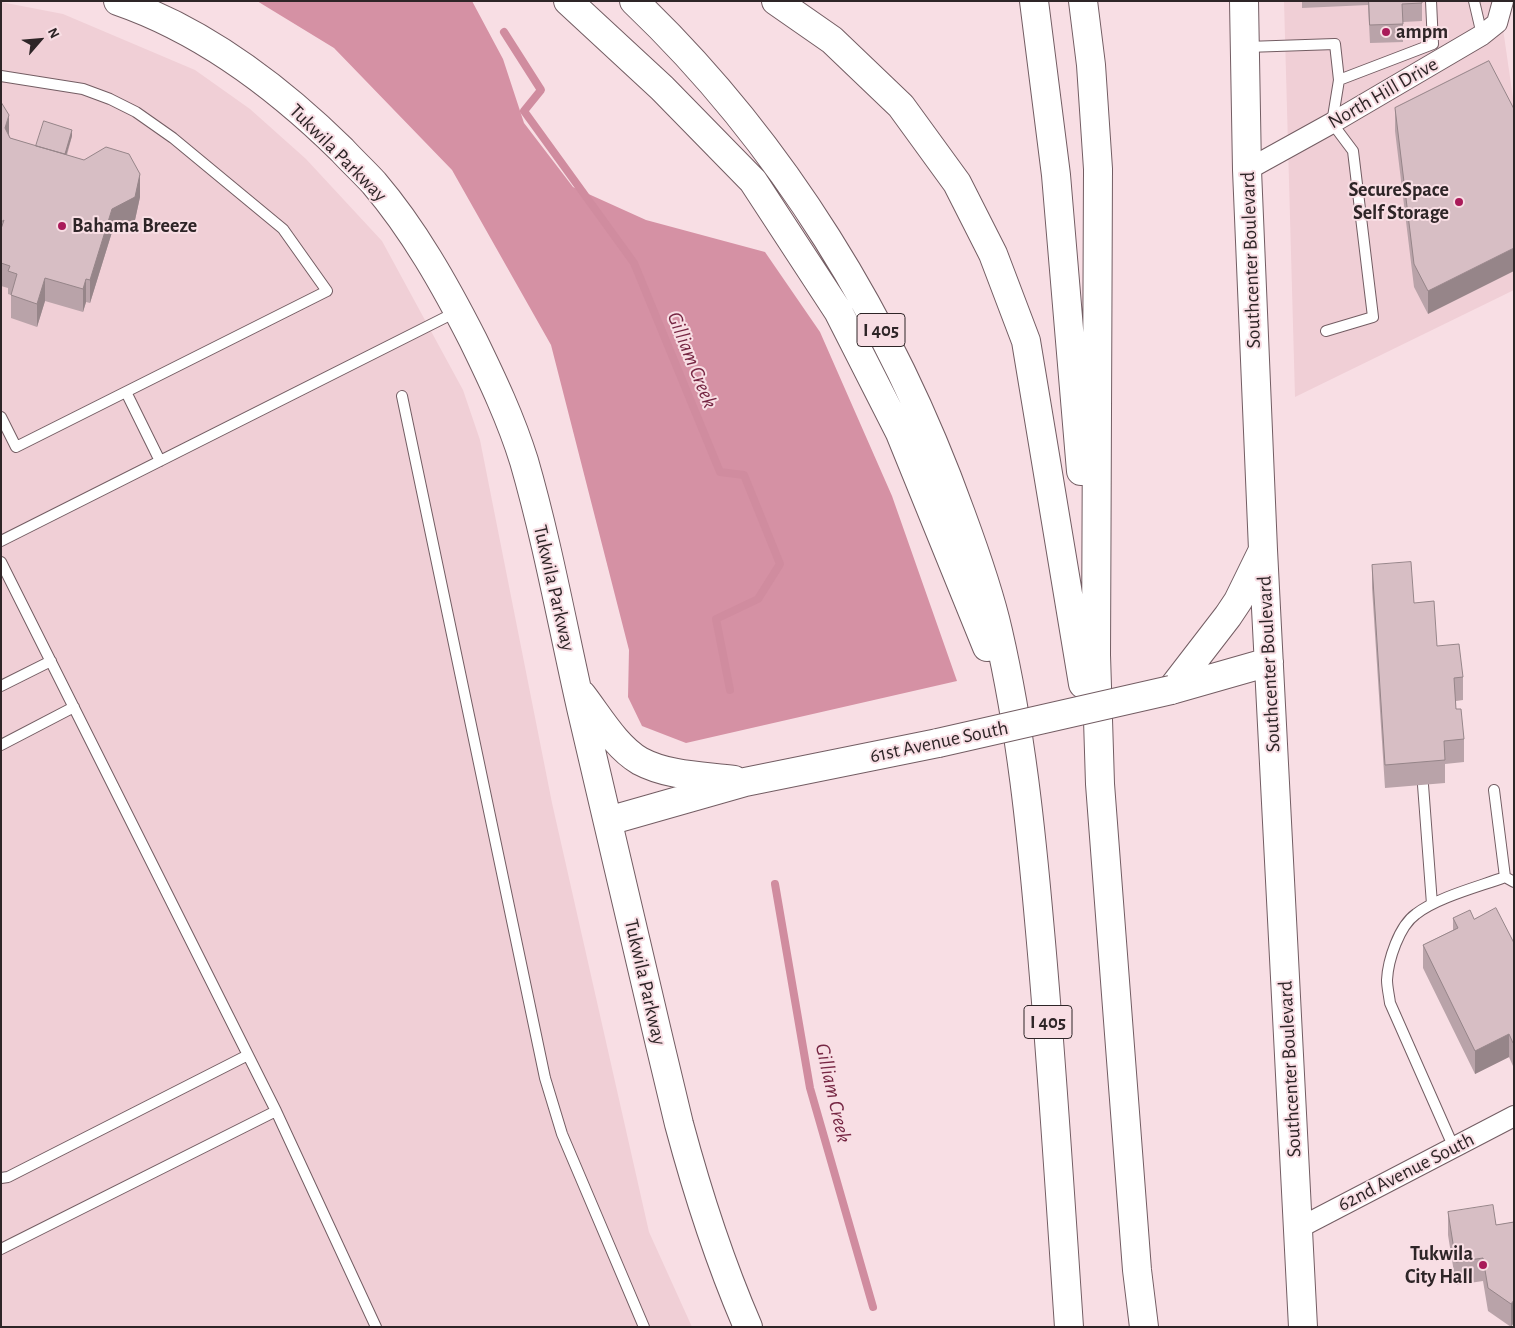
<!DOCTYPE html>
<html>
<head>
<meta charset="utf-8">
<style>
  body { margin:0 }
  #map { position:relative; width:1515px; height:1328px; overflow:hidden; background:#f8dee4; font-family:"Alegreya Sans",sans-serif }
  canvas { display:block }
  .frame { position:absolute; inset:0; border:2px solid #2e2527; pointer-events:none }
  .north { position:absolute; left:15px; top:15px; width:50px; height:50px; -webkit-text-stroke:4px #f8dee4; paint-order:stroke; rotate:63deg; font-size:14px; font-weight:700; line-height:20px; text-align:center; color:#2e2527 }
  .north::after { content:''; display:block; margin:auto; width:18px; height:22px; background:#2e2527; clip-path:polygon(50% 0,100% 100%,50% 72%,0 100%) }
</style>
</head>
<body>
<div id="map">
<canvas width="1515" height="1328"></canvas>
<div class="frame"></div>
<div class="north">N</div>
</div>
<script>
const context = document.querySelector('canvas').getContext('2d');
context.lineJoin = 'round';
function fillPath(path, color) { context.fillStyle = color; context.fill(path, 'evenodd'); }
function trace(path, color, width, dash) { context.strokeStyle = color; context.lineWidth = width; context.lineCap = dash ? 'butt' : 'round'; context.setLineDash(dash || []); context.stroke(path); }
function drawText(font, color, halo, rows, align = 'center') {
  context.font = font + ' "Alegreya Sans",sans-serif'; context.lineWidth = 4; context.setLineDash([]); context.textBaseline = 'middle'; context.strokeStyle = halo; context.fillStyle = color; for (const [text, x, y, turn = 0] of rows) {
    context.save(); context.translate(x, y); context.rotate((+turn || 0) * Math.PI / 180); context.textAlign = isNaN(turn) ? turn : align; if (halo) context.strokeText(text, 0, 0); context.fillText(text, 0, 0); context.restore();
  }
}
fillPath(new Path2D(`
  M 1284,1 L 1499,1 L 1514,105 L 1514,290 L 1295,397 Z
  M 1,2 L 63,14 L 195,70 L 250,109 L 306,159 L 382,241 L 463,390 L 480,440 L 552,803 L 649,1232 L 692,1327 L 1,1327 Z`), '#f0cfd6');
fillPath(new Path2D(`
  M 257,1 L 472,1 L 503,59 L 524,123 L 573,187 L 646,220 L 765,252 L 820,332 L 892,496 L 957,681 L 686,743 L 642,726 L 628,697 L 629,650 L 551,345 L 452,170 L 334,48 Z`), '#d591a4');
trace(new Path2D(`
  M 504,32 L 541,90 L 524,111 L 634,263 L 720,472 L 744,475 L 780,564 L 758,599 L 716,619 L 730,690
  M 775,884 L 810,1088 L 873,1307`), '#d08c9f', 8);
const lane = new Path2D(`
  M 1474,1 L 1482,35
  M 1247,47 L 1335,44 L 1339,80
  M 1,76 L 83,89 L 110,99 L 136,112 L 173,138 L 283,229 L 327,291 L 16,447 L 1,417
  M 1326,331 L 1373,317 L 1353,151 L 1332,123 L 1339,80 L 1433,44 L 1431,1
  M 126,392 L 160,461
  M 402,396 L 545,1078 L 562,1134 L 644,1327
  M 1,541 L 458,311
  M 1,562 L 276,1111 L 376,1327
  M 1,686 L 51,661
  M 1,745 L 74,707
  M 1423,785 L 1432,904
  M 1494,790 L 1505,877
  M 1454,1148 L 1390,1003 C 1389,995 1387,987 1387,980 C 1388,960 1399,926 1416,914 C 1438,897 1478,887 1505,877 L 1514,882
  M 1,1178 L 8,1177 L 248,1055
  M 1,1249 L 276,1111`);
const street = new Path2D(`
  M 1247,170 L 1332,123 L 1482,35 L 1497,23 L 1503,1
  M 1299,1228 L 1514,1116`);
const secondary = new Path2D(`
  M 118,1 C 202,30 279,88 342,150 C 352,161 364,172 374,183 C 414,230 445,285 473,340 C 492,379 511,419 524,461 C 548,544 563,629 582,712 C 614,850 646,987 679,1124 C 698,1195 719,1260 748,1327
  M 1244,1 L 1247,170 L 1263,550 L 1303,1327
  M 1171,690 L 1228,616 L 1238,601 L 1262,552
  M 1171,690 L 1269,662
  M 582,695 C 599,717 616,747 640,761 C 668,776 703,776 734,780
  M 608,821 L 745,782 L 938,743`);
const highway = new Path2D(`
  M 568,1 L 662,88 L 753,181 L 838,311 L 900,433 L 987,647
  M 634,1 C 782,142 892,322 961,514 C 975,552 989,591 998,631 C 1021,731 1031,829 1040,931 C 1052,1063 1060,1195 1069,1327
  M 776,1 L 832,40 L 901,106 L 957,183 L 993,254 L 1026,341 L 1083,684
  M 1034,1 L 1056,175 L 1081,471
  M 1083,1 L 1091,65 L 1098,169 L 1096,655 L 1100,784 L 1137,1270 L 1144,1327`);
trace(lane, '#735d63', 12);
trace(street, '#735d63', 22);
trace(secondary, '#735d63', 30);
trace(highway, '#735d63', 30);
trace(lane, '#fff', 10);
trace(street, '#fff', 20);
trace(secondary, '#fff', 28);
trace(highway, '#fff', 28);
const secondaryBridge = new Path2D(`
  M 938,743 L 1171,690`);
trace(secondaryBridge, '#735d63', 30, []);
trace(secondaryBridge, '#fff', 28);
fillPath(new Path2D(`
  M 1302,1 L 1422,1 L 1422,21 L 1403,22 L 1403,42 L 1370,43 L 1368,5 L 1302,8 Z
  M 1489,61 L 1428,314 L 1414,287 L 1395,131 L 1395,108 Z
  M 1,102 L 10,138 L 36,146 L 72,136 L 67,155 L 140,197 L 135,220 L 112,232 L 90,303 L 86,302 L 83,312 L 45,301 L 37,327 L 11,318 L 11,295 L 8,294 L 8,288 L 1,286 Z
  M 1372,565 L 1414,603 L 1437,646 L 1463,677 L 1463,700 L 1456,701 L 1456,709 L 1464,739 L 1464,762 L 1445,764 L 1445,783 L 1385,788 L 1372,588 Z
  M 1453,918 L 1474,919 L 1514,943 L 1514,1066 L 1513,1066 L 1509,1057 L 1475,1074 L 1423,968 L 1423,945 L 1453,930 Z
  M 1448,1212 L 1496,1225 L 1514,1222 L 1511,1327 L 1488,1311 L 1483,1281 L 1456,1285 L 1448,1235 Z`), '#b9a3a9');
fillPath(new Path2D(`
  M 9,115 L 9,138 L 5,128 Z
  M 72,130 L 72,136 L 63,165 L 63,159 Z
  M 140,174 L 140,197 L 135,220 L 112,232 L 90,303 L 90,280 L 112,209 Z
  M 1514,248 L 1514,271 L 1428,314 L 1428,291 Z
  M 45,278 L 45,301 L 37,327 L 37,304 Z
  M 86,279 L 86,302 L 83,312 L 83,289 Z
  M 1509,1034 L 1509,1057 L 1475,1074 L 1475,1051 Z
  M 1513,1043 L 1514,1043 L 1514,1066 L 1513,1066 Z
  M 1514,1300 L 1514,1323 L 1511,1327 L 1511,1304 Z`), '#968589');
const building = new Path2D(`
  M 1369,1 L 1422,1 L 1422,3 L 1402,4 L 1403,24 L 1370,25 Z
  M 1489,61 L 1514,109 L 1514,248 L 1428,291 L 1414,264 L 1395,108 Z
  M 1,102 L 9,115 L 5,128 L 10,138 L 84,160 L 106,147 L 129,154 L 140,174 L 135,197 L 112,209 L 90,280 L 86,279 L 83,289 L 45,278 L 37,304 L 11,295 L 17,274 L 8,271 L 10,266 L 1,263 L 1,229 L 4,220 L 1,222 Z
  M 44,121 L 72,130 L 65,154 L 36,146 Z
  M 1411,562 L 1414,603 L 1434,601 L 1437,646 L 1459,644 L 1463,677 L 1454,678 L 1456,709 L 1461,709 L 1464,739 L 1444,741 L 1445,760 L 1385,765 L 1372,565 Z
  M 1496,908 L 1514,943 L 1514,1043 L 1513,1043 L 1509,1034 L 1475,1051 L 1423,945 L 1458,928 L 1453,918 L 1470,910 L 1474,919 Z
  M 1493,1205 L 1496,1225 L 1514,1222 L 1514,1300 L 1511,1304 L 1488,1288 L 1483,1258 L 1456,1262 L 1448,1212 Z`);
fillPath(building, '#d7bec4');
trace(building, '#968589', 1);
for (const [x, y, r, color] of [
  [1386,32,5,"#a91a59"],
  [1459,202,5,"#a91a59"],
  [62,226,5,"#a91a59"],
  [1483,1265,5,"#a91a59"]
]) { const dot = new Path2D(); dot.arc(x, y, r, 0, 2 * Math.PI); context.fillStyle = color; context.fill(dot); trace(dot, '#f8dee4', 2); }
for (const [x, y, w] of [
  [881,330,48],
  [1048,1022,48]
]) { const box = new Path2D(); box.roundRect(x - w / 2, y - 16.5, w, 33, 4); context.fillStyle = '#f8dee4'; context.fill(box); trace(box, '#2e2527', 1); }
drawText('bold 19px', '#2e2527', null, [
  ["I 405",881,330],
  ["I 405",1048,1022]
]);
drawText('bold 20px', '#2e2527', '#f8dee4', [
  ["ampm",1396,32],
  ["SecureSpace",1449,190,"right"],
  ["Self Storage",1449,213,"right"],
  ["Bahama Breeze",72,226],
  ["Tukwila",1473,1254,"right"],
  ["City Hall",1473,1277,"right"]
], 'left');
drawText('20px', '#2e2527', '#f8dee4', [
  ["North Hill Drive",1383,93,-30],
  ["Tukwila Parkway",338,153,45],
  ["Southcenter Boulevard",1251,260,-92],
  ["Tukwila Parkway",554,588,77],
  ["Southcenter Boulevard",1269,664,-93],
  ["61st Avenue South",939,742,-12],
  ["Tukwila Parkway",645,982,77],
  ["Southcenter Boulevard",1290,1069,-93],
  ["62nd Avenue South",1406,1172,-27]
]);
drawText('italic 21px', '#762643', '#f8dee4', [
  ["Gilliam Creek",692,360,68],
  ["Gilliam Creek",833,1093,77]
]);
</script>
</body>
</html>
